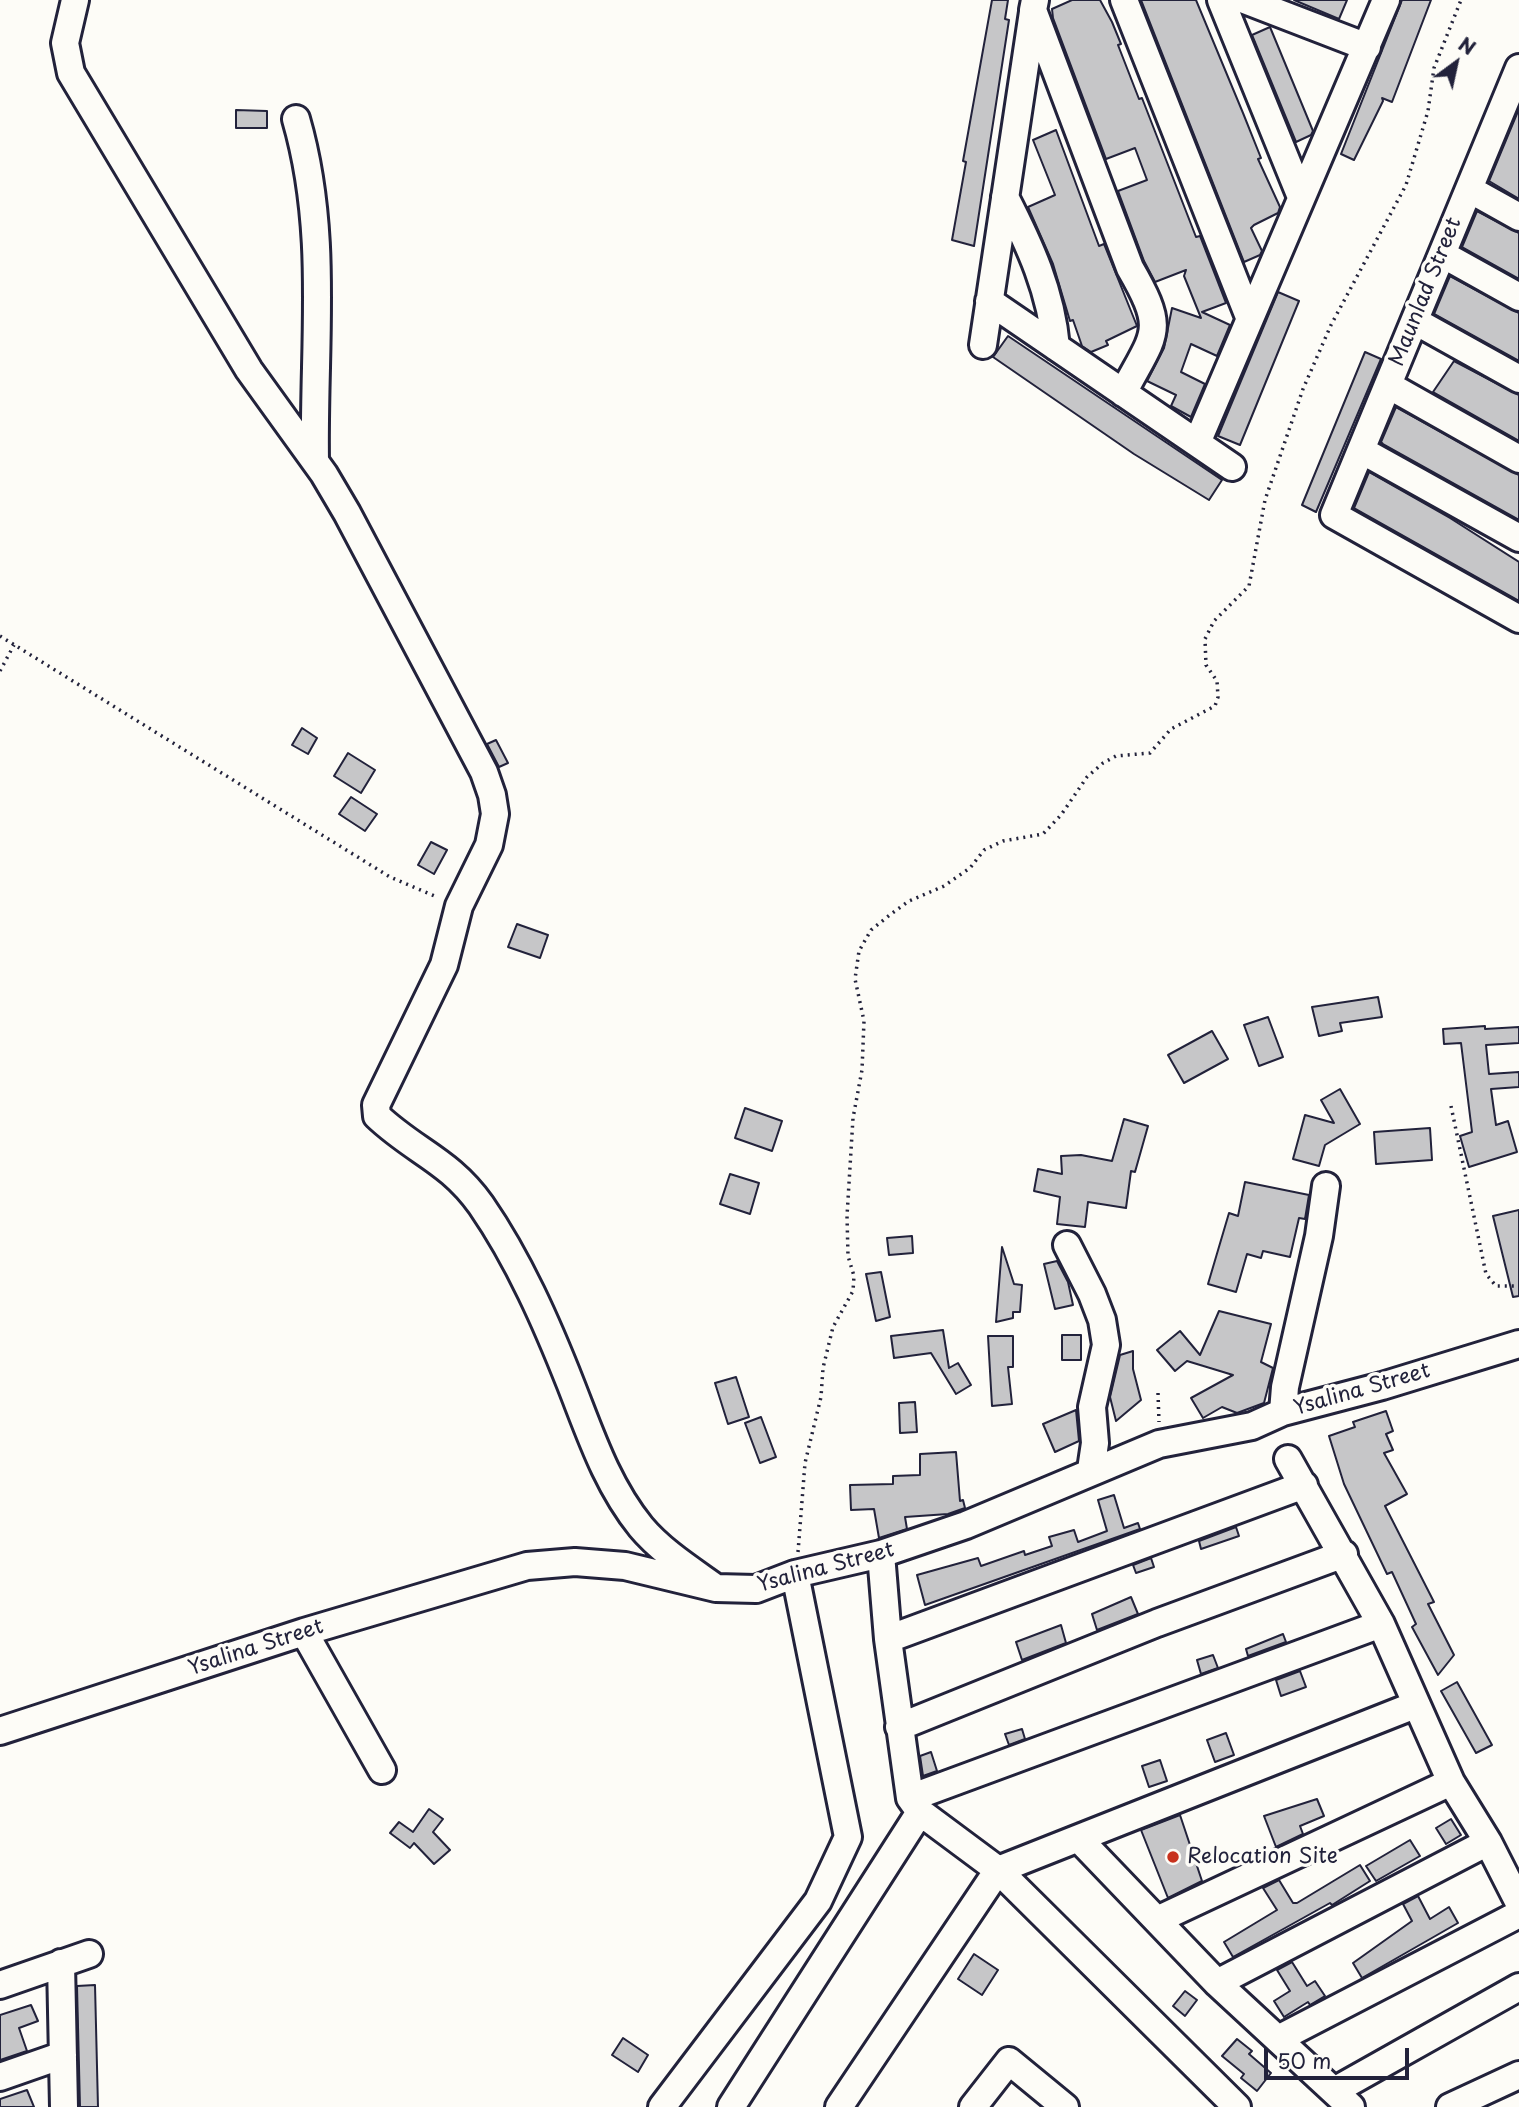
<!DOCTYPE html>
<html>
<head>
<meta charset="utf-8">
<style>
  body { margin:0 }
  #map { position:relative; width:1519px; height:2107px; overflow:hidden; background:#fdfcf7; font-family:"Playpen Sans",sans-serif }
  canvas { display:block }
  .north { position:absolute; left:1421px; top:28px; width:70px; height:70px; -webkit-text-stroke:5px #fdfcf7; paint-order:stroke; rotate:33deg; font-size:19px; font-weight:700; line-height:28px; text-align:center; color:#22223b }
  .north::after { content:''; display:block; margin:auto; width:24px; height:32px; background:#22223b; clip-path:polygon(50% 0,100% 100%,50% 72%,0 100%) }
  .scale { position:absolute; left:1264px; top:2048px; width:145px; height:32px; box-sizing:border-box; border:4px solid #22223b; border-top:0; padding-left:9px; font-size:21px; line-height:24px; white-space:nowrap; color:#22223b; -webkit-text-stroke:5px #fdfcf7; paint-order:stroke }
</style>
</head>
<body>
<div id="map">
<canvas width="1519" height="2107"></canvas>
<div class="north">N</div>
<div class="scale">50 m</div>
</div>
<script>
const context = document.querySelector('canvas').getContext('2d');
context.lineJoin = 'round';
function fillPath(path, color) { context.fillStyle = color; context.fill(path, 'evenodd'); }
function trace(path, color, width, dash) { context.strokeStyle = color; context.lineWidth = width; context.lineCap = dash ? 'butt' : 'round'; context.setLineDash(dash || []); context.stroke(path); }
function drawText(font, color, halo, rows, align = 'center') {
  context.font = font + ' "Playpen Sans",sans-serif'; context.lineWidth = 7; context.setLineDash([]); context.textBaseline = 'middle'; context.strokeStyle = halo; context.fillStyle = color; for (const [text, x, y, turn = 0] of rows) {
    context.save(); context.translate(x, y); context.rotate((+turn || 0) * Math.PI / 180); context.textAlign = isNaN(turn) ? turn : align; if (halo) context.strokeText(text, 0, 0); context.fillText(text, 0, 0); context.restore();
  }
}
const building = new Path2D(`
  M 992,0 L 1008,0 L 1005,19 L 1009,20 L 974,246 L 952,240 L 966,162 L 963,161 Z
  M 1072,0 L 1100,0 L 1112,22 L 1121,44 L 1118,45 L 1139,99 L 1142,98 L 1196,237 L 1200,236 L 1226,303 L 1202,312 L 1230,325 L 1217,356 L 1191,344 L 1181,372 L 1205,384 L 1191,417 L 1171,406 L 1176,395 L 1147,381 L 1164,348 L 1172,308 L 1201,318 L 1184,276 L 1186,270 L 1155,282 L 1144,261 L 1118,191 L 1147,180 L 1135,148 L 1106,159 L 1053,18 L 1052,9 Z
  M 1141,0 L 1196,0 L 1243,113 L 1261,158 L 1258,159 L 1280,207 L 1278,213 L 1254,225 L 1251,228 L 1262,251 L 1260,255 L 1244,262 Z
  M 1294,0 L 1347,0 L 1339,19 Z
  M 1402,0 L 1431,0 L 1392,102 L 1382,98 L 1383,101 L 1354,160 L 1341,154 Z
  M 1270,27 L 1313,131 L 1311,135 L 1296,142 L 1252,35 Z
  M 1519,109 L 1519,199 L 1489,181 Z
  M 236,110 L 267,111 L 267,128 L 236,128 Z
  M 1056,130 L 1099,246 L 1104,244 L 1137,326 L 1106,341 L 1108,345 L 1091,352 L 1082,346 L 1073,320 L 1070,321 L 1053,264 L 1028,207 L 1055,195 L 1033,140 Z
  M 1477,211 L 1519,233 L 1519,279 L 1462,247 Z
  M 1450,276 L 1519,313 L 1519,361 L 1434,314 Z
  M 1278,292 L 1299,301 L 1240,445 L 1218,436 Z
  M 1008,336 L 1222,480 L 1209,500 L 1134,454 L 993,357 Z
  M 1365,352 L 1381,359 L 1316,512 L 1302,505 Z
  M 1454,361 L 1519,395 L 1519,441 L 1433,392 Z
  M 1396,407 L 1519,475 L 1519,520 L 1383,444 L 1381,442 Z
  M 1369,472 L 1450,518 L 1519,562 L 1519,601 L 1354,508 Z
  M 302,728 L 317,738 L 308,754 L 292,745 Z
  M 496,740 L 508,763 L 499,767 L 487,744 Z
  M 348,753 L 375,770 L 361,793 L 334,776 Z
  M 351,797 L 377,814 L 365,831 L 339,814 Z
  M 431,842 L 447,850 L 434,874 L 418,865 Z
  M 517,924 L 548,935 L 540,958 L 508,947 Z
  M 1378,997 L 1382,1017 L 1340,1023 L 1342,1031 L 1319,1036 L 1312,1007 Z
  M 1268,1017 L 1283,1057 L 1259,1066 L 1244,1025 Z
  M 1485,1026 L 1485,1029 L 1519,1027 L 1519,1043 L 1486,1045 L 1489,1074 L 1519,1072 L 1519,1087 L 1491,1089 L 1496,1125 L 1508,1121 L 1517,1152 L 1469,1167 L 1460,1136 L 1472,1132 L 1461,1043 L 1444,1044 L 1443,1029 Z
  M 1212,1031 L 1228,1059 L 1184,1083 L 1168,1055 Z
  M 1340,1089 L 1360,1124 L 1325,1145 L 1319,1166 L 1293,1159 L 1305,1115 L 1334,1123 L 1321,1100 Z
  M 745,1108 L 782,1121 L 772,1151 L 735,1138 Z
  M 1124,1119 L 1148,1126 L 1135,1172 L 1131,1171 L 1126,1208 L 1088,1202 L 1085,1227 L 1057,1224 L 1060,1197 L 1034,1191 L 1038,1169 L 1062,1174 L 1061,1156 L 1081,1155 L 1112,1161 Z
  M 1430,1128 L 1432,1160 L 1376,1164 L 1374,1132 Z
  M 730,1174 L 759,1183 L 750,1214 L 720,1204 Z
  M 1245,1182 L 1309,1195 L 1305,1219 L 1299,1218 L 1290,1257 L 1263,1251 L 1261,1258 L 1247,1254 L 1236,1292 L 1208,1284 L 1229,1213 L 1238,1216 Z
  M 1519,1210 L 1519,1296 L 1513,1297 L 1493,1216 Z
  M 912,1236 L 913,1253 L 889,1255 L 887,1238 Z
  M 1002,1247 L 1014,1284 L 1022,1285 L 1020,1312 L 1013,1312 L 1013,1318 L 996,1322 Z
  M 1057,1261 L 1068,1282 L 1073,1305 L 1055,1309 L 1044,1264 Z
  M 881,1272 L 890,1317 L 876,1321 L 866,1274 Z
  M 1219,1311 L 1271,1324 L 1261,1362 L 1273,1368 L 1264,1403 L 1237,1413 L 1222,1407 L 1203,1418 L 1191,1398 L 1233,1375 L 1187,1361 L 1175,1371 L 1157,1350 L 1180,1331 L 1200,1355 Z
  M 943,1330 L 949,1368 L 958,1363 L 971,1385 L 956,1394 L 931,1353 L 894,1358 L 891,1336 Z
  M 1062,1335 L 1081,1335 L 1081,1360 L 1062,1360 Z
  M 988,1336 L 1013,1336 L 1013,1367 L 1008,1367 L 1012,1404 L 992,1406 Z
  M 1133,1351 L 1133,1369 L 1141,1400 L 1116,1421 L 1110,1397 L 1120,1355 Z
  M 736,1377 L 749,1417 L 728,1424 L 715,1383 Z
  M 915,1402 L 917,1432 L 900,1433 L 899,1403 Z
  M 1076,1410 L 1079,1441 L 1055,1452 L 1043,1424 Z
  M 1386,1411 L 1393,1431 L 1386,1434 L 1393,1450 L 1384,1453 L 1407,1494 L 1385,1506 L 1434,1602 L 1428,1604 L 1454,1655 L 1438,1675 L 1412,1627 L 1416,1624 L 1392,1572 L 1387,1574 L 1344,1484 L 1329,1436 L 1355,1427 L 1353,1422 Z
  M 761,1417 L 776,1457 L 760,1463 L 745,1423 Z
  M 956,1452 L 960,1501 L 963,1500 L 965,1508 L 948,1514 L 905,1517 L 907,1529 L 879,1538 L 874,1509 L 851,1510 L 850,1485 L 893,1484 L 893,1476 L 920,1475 L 920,1454 Z
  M 1114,1495 L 1124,1528 L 1138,1523 L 1140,1529 L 925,1605 L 917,1575 L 978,1558 L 981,1566 L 1024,1551 L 1025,1555 L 1052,1546 L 1049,1537 L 1074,1530 L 1078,1542 L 1107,1531 L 1098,1500 Z
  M 1236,1527 L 1239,1536 L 1201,1549 L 1199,1541 Z
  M 1151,1558 L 1154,1567 L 1136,1573 L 1133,1565 Z
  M 1131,1597 L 1138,1614 L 1097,1630 L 1092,1614 Z
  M 1061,1625 L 1066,1643 L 1022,1660 L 1016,1642 Z
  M 1283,1634 L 1286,1642 L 1248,1656 L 1246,1649 Z
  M 1213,1655 L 1218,1668 L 1201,1674 L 1197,1660 Z
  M 1300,1671 L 1306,1687 L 1281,1696 L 1276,1680 Z
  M 1457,1682 L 1492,1745 L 1476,1753 L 1441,1691 Z
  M 1022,1729 L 1025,1739 L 1009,1745 L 1005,1734 Z
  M 1226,1733 L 1234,1755 L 1215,1762 L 1207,1740 Z
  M 931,1752 L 937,1771 L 923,1776 L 920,1756 Z
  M 1160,1760 L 1167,1781 L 1149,1787 L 1142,1766 Z
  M 1317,1799 L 1324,1816 L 1300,1826 L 1303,1834 L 1276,1847 L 1264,1816 Z
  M 429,1809 L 443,1819 L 433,1832 L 450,1850 L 434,1864 L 414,1843 L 410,1848 L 390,1833 L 399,1822 L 413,1832 Z
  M 1180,1815 L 1202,1881 L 1168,1898 L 1141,1830 Z
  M 1451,1819 L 1461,1835 L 1446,1844 L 1436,1828 Z
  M 1410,1840 L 1420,1856 L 1376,1881 L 1366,1866 Z
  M 1360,1865 L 1370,1881 L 1332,1905 L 1330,1903 L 1233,1957 L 1224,1942 L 1277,1910 L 1263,1888 L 1279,1880 L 1293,1903 L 1297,1903 Z
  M 1418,1896 L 1430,1919 L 1449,1907 L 1458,1923 L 1362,1978 L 1353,1963 L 1412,1921 L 1403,1904 Z
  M 974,1954 L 998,1970 L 982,1995 L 958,1979 Z
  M 1292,1962 L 1307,1986 L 1315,1981 L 1325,1996 L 1310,2005 L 1308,2002 L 1284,2017 L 1274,2001 L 1290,1991 L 1277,1970 Z
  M 95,1985 L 98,2107 L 80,2107 L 77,1986 Z
  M 1185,1991 L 1197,2000 L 1185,2016 L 1173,2006 Z
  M 31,2005 L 38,2021 L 19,2028 L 27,2051 L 0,2060 L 0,2015 Z
  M 623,2038 L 648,2055 L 638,2072 L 612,2055 Z
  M 1237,2039 L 1252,2051 L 1249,2054 L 1271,2073 L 1257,2091 L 1241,2078 L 1244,2074 L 1222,2056 Z
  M 27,2090 L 34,2107 L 0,2107 L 0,2099 Z`);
fillPath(building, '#c6c6c8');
trace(building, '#22223b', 2);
const minor = new Path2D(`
  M 75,0 L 65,43 L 71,73 L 249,370 L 324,474 L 347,513 L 484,772 L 492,795 L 495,814 L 489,845 L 459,906 L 444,965 L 376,1105 L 377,1116 C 415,1152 449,1160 481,1205 C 519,1260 547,1324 571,1385 C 591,1436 607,1485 641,1527 C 661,1551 691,1570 716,1588
  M 1035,0 L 1033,10 L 1130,268 C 1167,332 1155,332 1123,393
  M 1124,0 L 1249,317
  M 1221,0 L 1301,197
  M 1245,0 L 1367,47
  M 1519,68 L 1334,515 L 1519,619
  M 296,119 C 329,232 313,345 315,461
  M 1469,189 L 1519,217
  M 1005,197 C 1030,246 1051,291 1056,347
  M 1442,254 L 1519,297
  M 989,301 L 1232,467
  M 1415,321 L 1519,379
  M 983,345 L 1033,12
  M 1388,385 L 1519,459
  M 1197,443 L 1386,0
  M 1361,450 L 1519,538
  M 1067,1245 L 1092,1294 L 1102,1320 L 1106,1345 L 1092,1407 L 1095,1443 L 1091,1470
  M 1283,1412 L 1285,1387 L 1319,1236 L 1326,1186
  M 1288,1459 L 1381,1624 L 1451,1782 L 1488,1842 L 1519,1903
  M 881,1554 L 888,1639 L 910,1798 L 920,1812 L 998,1870 L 1237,2107
  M 304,1632 L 382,1770
  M 888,1639 L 1304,1485
  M 899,1727 L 1157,1623 L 1344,1554
  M 0,1731 L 304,1632 L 527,1566 L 575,1562 L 625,1566 L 716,1588 L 756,1589 L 795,1574 L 881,1554 L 966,1525 L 1159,1444 L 1252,1426 L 1283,1412 L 1382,1386 L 1519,1344
  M 910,1798 L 1381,1624
  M 1079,1839 L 1217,1983 L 1351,2107
  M 1157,1920 L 1451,1782
  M 61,1963 L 64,2107
  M 1217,1983 L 1488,1842
  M 0,1985 L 89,1954
  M 1278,2039 L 1519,1914
  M 0,2077 L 63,2055
  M 1334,2091 L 1519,1987
  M 662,2107 L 818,1901 L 848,1837 L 795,1574
  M 731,2107 L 920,1812
  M 839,2107 L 998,1870 L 1415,1705
  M 973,2107 L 1009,2061 L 1065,2107
  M 1450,2107 L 1519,2075`);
trace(minor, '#22223b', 32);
trace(new Path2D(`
  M 0,636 L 390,877 L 437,897
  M 0,671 L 14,645
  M 1451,1106 L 1486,1274 L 1496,1286 L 1519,1286
  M 1158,1393 L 1159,1422
  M 798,1552 L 805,1463 L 821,1397 L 823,1368 L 833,1327 L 853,1291 L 854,1276 L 848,1256 L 847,1216 L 853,1118 L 862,1070 L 864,1021 L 855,979 L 859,951 L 871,930 L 891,914 L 909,901 L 944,886 L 970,868 L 984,850 L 1003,841 L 1043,834 L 1061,815 L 1087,777 L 1103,763 L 1116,756 L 1150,753 L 1171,729 L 1215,706 L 1218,697 L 1217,681 L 1206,665 L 1205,639 L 1214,621 L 1249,586 L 1265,500 L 1303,389 L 1331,325 L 1406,185 L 1428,111 L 1434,68 L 1461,0`), '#22223b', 3.5, [2, 5]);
trace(minor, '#fdfcf7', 26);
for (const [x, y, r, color] of [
  [1173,1857,7,"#c8321e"]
]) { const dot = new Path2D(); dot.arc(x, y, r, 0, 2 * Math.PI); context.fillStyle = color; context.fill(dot); trace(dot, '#fdfcf7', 2.5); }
drawText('21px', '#22223b', '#fdfcf7', [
  ["Maunlad Street",1426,292,-68],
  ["Ysalina Street",1362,1390,-16],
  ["Ysalina Street",826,1568,-15],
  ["Ysalina Street",256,1648,-18]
]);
drawText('21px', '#22223b', '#fdfcf7', [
  ["Relocation Site",1187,1857]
], 'left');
</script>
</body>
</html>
